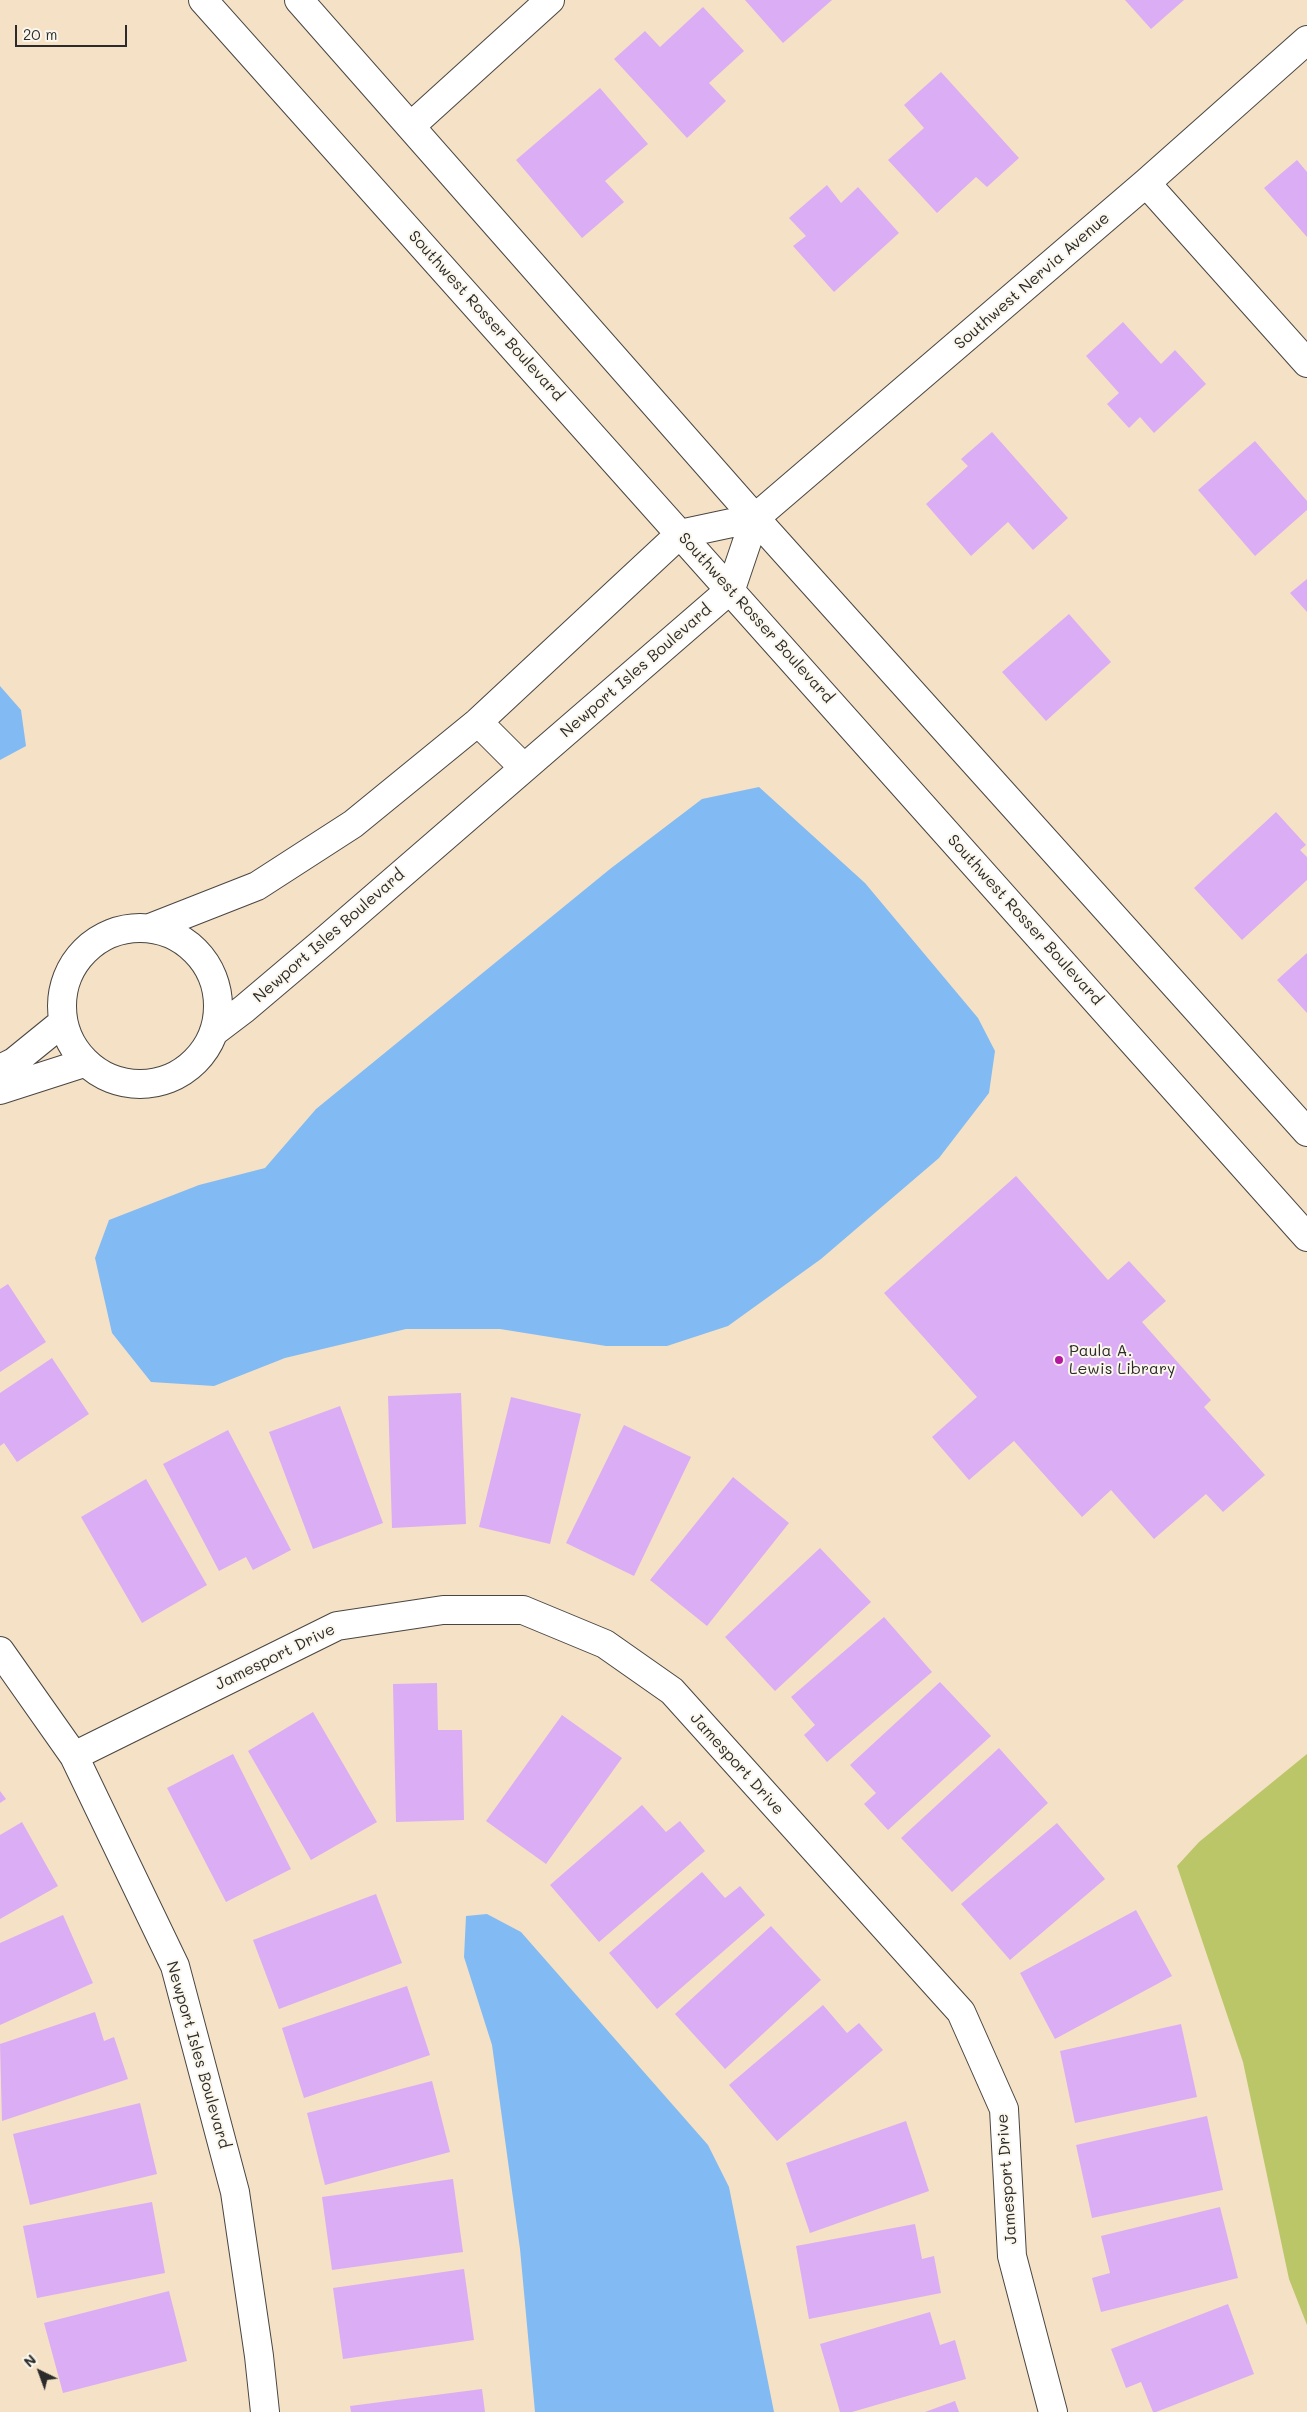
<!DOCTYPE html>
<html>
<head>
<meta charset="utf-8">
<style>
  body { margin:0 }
  #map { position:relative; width:1307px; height:2412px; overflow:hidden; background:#f5e1c6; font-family:Mali,sans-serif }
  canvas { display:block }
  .north { position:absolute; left:15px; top:2347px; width:50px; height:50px; -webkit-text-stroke:4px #fbf7ec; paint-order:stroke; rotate:318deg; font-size:14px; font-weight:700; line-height:20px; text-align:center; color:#2b2b2b }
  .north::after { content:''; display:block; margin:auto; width:18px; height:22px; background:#2b2b2b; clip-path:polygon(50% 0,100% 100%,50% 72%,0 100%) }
  .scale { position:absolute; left:15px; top:25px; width:112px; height:22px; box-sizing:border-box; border:2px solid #2b2b2b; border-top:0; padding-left:6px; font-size:15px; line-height:18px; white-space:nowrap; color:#2b2b2b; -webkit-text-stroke:4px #fbf7ec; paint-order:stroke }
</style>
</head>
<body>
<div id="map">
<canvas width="1307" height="2412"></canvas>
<div class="north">N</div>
<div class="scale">20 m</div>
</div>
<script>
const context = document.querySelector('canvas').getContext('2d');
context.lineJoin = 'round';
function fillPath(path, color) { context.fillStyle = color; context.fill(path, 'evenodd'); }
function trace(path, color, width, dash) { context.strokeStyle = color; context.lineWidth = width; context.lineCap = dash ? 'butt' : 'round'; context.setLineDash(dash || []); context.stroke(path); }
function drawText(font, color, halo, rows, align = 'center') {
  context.font = font + ' Mali,sans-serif'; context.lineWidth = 4; context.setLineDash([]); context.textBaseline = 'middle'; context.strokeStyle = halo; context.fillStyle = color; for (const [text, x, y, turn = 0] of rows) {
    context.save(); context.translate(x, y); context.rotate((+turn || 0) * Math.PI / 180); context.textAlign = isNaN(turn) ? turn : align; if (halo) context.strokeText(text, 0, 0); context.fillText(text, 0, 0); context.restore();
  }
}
fillPath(new Path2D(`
  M 1307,1754 L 1307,2325 L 1289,2279 L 1243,2062 L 1177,1866 L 1199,1842 Z`), '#bac668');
fillPath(new Path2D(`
  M 0,686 L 21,710 L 26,746 L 0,760 Z
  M 759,787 L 865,883 L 978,1018 L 995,1051 L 989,1093 L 939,1158 L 821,1259 L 728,1326 L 667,1346 L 606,1346 L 500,1329 L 406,1329 L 285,1358 L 214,1386 L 151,1382 L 112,1333 L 95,1258 L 109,1220 L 199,1185 L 265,1168 L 316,1109 L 610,869 L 702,799 Z
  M 487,1914 L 521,1932 L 708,2145 L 729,2187 L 774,2412 L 535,2412 L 520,2249 L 492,2045 L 464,1957 L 466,1916 Z`), '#82bbf3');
fillPath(new Path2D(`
  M 745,0 L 832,0 L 783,43 Z
  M 1125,0 L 1184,0 L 1151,29 Z
  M 703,7 L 744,51 L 709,83 L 726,101 L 687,138 L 614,59 L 645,31 L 660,47 Z
  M 941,72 L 1019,158 L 987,187 L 976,177 L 937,213 L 888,160 L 924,128 L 904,105 Z
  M 600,88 L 648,144 L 605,181 L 624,202 L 582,238 L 516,160 Z
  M 1297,160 L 1307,172 L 1307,237 L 1264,188 Z
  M 827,185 L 841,203 L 858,187 L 899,233 L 834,292 L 793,246 L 806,236 L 789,218 Z
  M 1123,322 L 1161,364 L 1175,350 L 1206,384 L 1154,433 L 1140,417 L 1129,428 L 1107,404 L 1119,393 L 1086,356 Z
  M 992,432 L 1068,518 L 1033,550 L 1008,522 L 971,556 L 926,504 L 968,466 L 961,459 Z
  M 1255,441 L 1307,501 L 1307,510 L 1255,556 L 1198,490 Z
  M 1307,579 L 1307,612 L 1290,593 Z
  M 1069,614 L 1111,662 L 1046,721 L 1002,672 Z
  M 1276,812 L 1306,845 L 1300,850 L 1307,857 L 1307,880 L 1242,940 L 1194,888 Z
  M 1307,953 L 1307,1013 L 1277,980 Z
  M 1016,1176 L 1108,1280 L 1129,1261 L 1166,1301 L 1142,1322 L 1211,1400 L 1204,1407 L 1265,1475 L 1223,1512 L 1206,1494 L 1154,1539 L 1111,1490 L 1082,1517 L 1014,1441 L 969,1480 L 932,1437 L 977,1397 L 884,1293 Z
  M 8,1284 L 46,1342 L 0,1372 L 0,1289 Z
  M 52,1358 L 89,1414 L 17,1462 L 4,1443 L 0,1446 L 0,1393 Z
  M 461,1393 L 466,1524 L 392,1528 L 388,1396 Z
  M 511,1397 L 581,1414 L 550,1544 L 479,1527 Z
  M 340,1406 L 383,1523 L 313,1549 L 269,1432 Z
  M 624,1425 L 691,1457 L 634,1576 L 566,1543 Z
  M 228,1430 L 291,1550 L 253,1570 L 246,1557 L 219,1571 L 163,1464 Z
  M 733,1477 L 789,1523 L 707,1626 L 650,1580 Z
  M 146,1479 L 207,1585 L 142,1623 L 81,1517 Z
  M 820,1548 L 871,1602 L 775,1691 L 725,1637 Z
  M 884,1617 L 932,1672 L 827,1762 L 804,1735 L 815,1725 L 791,1697 Z
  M 940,1682 L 991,1736 L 888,1830 L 864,1804 L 876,1793 L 850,1765 Z
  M 437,1683 L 438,1730 L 462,1730 L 464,1820 L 396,1822 L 393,1684 Z
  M 313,1712 L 377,1822 L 311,1860 L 248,1751 Z
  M 562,1715 L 622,1758 L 546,1864 L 486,1821 Z
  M 999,1748 L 1048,1803 L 952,1892 L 901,1838 Z
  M 233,1754 L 291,1869 L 226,1902 L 167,1788 Z
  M 0,1791 L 6,1799 L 0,1803 Z
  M 642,1805 L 666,1832 L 680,1821 L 705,1851 L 599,1942 L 550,1885 Z
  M 22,1822 L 58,1886 L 0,1919 L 0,1835 Z
  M 1057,1823 L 1105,1879 L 1010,1960 L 961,1904 Z
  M 702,1872 L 725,1898 L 740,1886 L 765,1915 L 657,2009 L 609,1953 Z
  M 376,1894 L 402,1963 L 279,2009 L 253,1940 Z
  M 1136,1910 L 1172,1976 L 1055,2039 L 1020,1973 Z
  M 63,1915 L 93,1983 L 0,2025 L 0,1943 Z
  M 771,1926 L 821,1980 L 725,2069 L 675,2014 Z
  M 407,1986 L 430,2055 L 304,2098 L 282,2028 Z
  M 823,2005 L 847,2033 L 859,2023 L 883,2050 L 777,2141 L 729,2085 Z
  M 95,2012 L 104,2041 L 114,2037 L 128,2079 L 2,2121 L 0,2044 Z
  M 1181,2024 L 1197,2097 L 1075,2123 L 1060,2051 Z
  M 432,2081 L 450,2152 L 325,2185 L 307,2113 Z
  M 140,2103 L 157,2174 L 30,2205 L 13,2134 Z
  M 1207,2116 L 1223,2190 L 1092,2218 L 1076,2145 Z
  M 906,2121 L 929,2191 L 810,2233 L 786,2163 Z
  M 453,2179 L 463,2252 L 332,2270 L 322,2197 Z
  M 152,2202 L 165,2273 L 37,2298 L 23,2226 Z
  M 1220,2207 L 1238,2278 L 1101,2312 L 1092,2278 L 1110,2273 L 1101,2236 Z
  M 915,2224 L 922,2259 L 934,2256 L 941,2293 L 809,2319 L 796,2246 Z
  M 464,2269 L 474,2340 L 343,2359 L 333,2288 Z
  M 169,2291 L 187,2361 L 63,2393 L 44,2323 Z
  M 1228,2304 L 1254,2374 L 1156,2412 L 1153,2412 L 1141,2382 L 1126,2388 L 1111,2349 Z
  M 930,2312 L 940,2345 L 955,2340 L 966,2379 L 852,2412 L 840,2412 L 820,2344 Z
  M 482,2389 L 485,2412 L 351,2412 L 350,2406 Z
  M 955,2401 L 959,2412 L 925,2412 Z`), '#dbadf4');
const minor = new Path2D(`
  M 203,0 L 1307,1237
  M 299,0 L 755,518 L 1307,1132
  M 411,126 L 550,0
  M 1146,183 L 1307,363
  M 478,722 L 524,768
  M62 1006a78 78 0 1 1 156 0a78 78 0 1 1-156 0Z
  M 150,928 L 257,886 L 353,824 L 478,722 L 680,534 L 755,518 L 1146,183 L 1307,40
  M 215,1031 L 244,1009 L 322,943 L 731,589 L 755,518
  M 0,1069 L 14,1062 L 62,1023
  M 0,1090 L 84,1063
  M 0,1651 L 74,1756 L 175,1966 L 235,2192 L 259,2356 L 265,2412
  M 74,1756 L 337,1626 L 443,1610 L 523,1610 L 605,1644 L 672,1691 L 961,2012 L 1004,2109 L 1012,2256 L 1053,2412`);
trace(minor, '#494642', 30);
trace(minor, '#fff', 28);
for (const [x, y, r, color] of [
  [1059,1360,5,"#b5179e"]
]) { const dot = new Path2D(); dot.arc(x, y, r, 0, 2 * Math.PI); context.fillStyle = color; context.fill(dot); trace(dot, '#fbf7ec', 2); }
drawText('16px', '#2b2b2b', '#fbf7ec', [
  ["Southwest Nervia Avenue",1032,281,-41],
  ["Southwest Rosser Boulevard",486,316,48],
  ["Southwest Rosser Boulevard",756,618,48],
  ["Newport Isles Boulevard",636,671,-41],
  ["Southwest Rosser Boulevard",1025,920,48],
  ["Newport Isles Boulevard",329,936,-41],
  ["Jamesport Drive",275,1657,-26],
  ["Jamesport Drive",737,1764,48],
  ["Newport Isles Boulevard",198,2055,74],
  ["Jamesport Drive",1007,2179,-94]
]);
drawText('16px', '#2b2b2b', '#fbf7ec', [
  ["Paula A.",1069,1351],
  ["Lewis Library",1069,1369]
], 'left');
</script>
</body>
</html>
